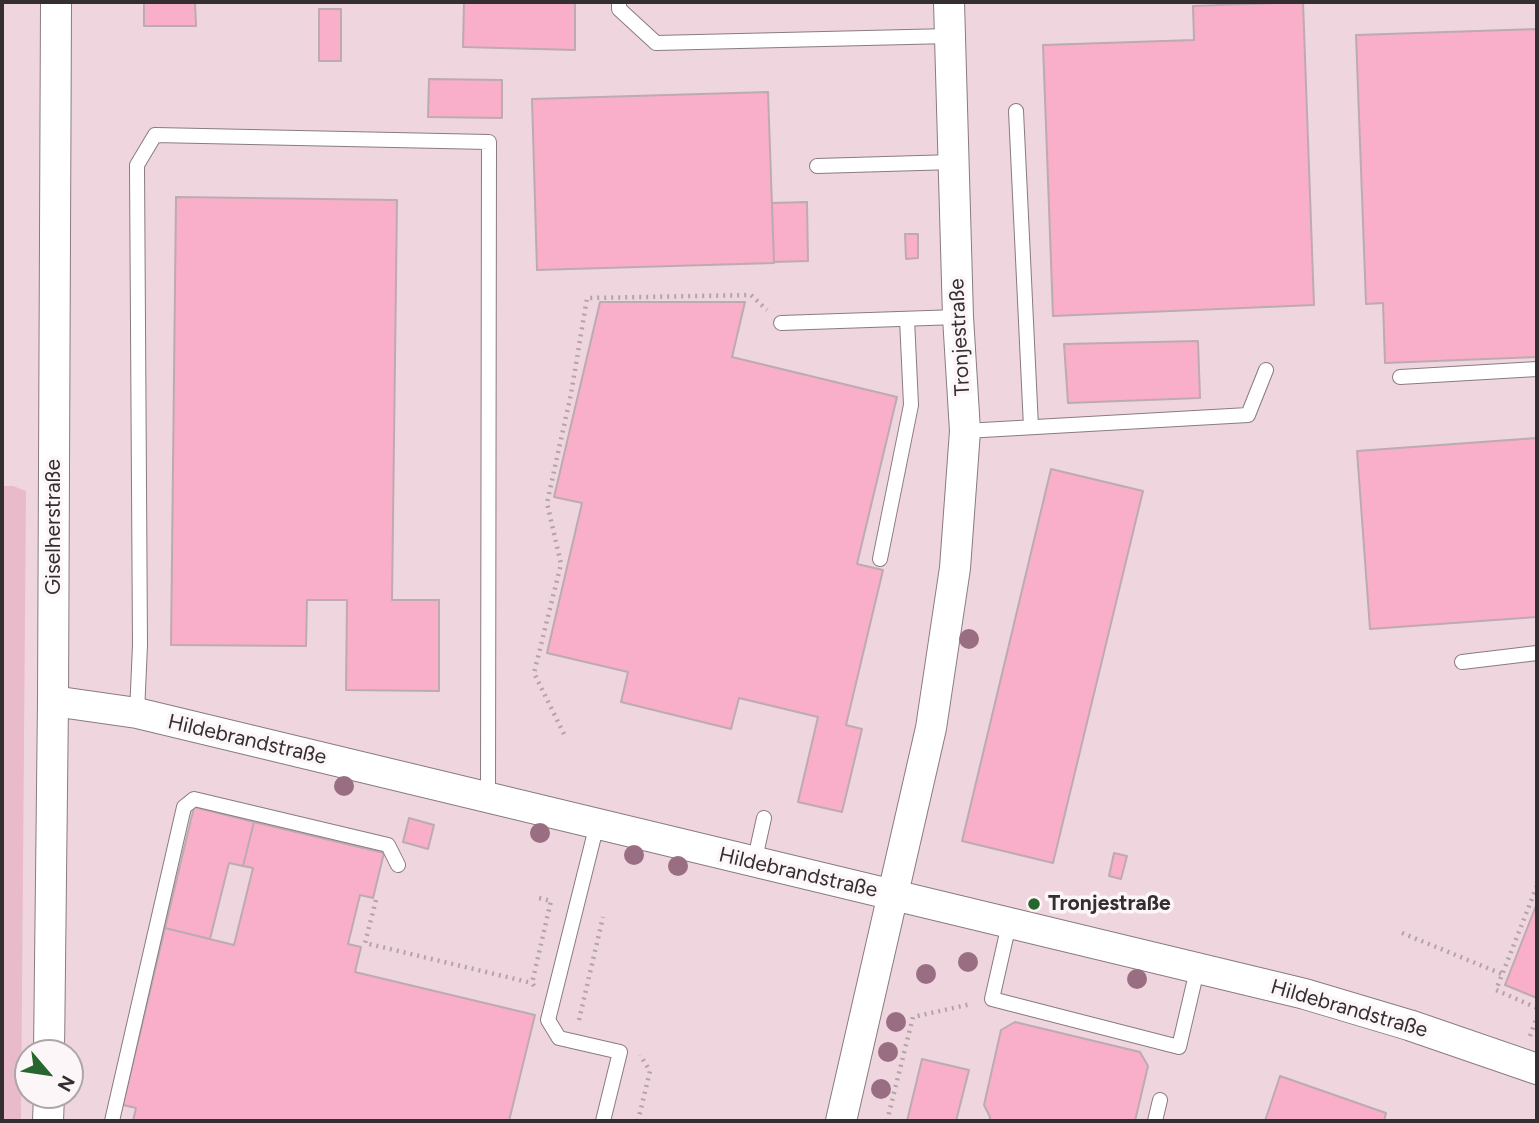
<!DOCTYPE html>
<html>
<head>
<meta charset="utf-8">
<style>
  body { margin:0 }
  #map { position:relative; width:1539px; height:1123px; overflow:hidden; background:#f7e5eb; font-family:Figtree,sans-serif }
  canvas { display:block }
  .frame { position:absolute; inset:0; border:4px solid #352e31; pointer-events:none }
  .north { position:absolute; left:14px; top:1039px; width:70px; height:70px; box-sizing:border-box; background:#fdf6f8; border:2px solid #ada6a8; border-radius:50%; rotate:119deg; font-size:19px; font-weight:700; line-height:28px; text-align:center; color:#352e31 }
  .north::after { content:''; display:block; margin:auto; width:24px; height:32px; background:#27662f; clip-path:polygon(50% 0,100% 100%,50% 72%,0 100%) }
</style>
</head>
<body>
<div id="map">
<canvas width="1539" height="1123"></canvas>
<div class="frame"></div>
<div class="north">N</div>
</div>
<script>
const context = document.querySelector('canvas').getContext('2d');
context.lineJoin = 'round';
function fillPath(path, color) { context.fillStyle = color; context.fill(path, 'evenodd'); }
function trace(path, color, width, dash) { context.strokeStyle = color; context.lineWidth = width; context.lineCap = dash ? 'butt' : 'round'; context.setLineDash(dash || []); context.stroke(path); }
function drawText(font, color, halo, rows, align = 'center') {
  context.font = font + ' Figtree,sans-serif'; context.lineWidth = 7; context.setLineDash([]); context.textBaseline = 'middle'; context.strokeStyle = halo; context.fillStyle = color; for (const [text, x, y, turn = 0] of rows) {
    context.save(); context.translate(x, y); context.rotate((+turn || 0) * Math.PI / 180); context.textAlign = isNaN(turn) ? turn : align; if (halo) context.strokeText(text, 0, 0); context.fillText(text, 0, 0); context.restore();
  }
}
fillPath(new Path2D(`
  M 2,2 L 1537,2 L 1537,1121 L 2,1121 ZM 28,1053 L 70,1053 L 70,1095 L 28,1095 Z`), '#efd6de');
fillPath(new Path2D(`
  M 2,486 L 13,486 L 26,491 L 21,1121 L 2,1121 Z`), '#e9baca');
const building = new Path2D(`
  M 144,2 L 195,2 L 196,26 L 144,26 Z
  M 464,2 L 575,2 L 575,50 L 463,47 Z
  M 1303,2 L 1314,305 L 1053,316 L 1043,45 L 1194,40 L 1193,6 Z
  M 319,9 L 341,9 L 341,61 L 319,61 Z
  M 1537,29 L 1537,357 L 1385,363 L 1383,303 L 1366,304 L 1356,35 Z
  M 429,79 L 502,80 L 502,118 L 428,117 Z
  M 768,92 L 774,263 L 537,270 L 532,99 Z
  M 176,197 L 397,200 L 392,600 L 439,600 L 439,691 L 346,690 L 347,600 L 307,600 L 306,646 L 171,645 Z
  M 807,202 L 808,261 L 774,262 L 772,203 Z
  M 905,234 L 918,234 L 918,258 L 906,259 Z
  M 600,302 L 745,302 L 732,357 L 897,397 L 857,564 L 883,570 L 846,725 L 862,729 L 842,812 L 798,802 L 818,717 L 739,698 L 731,729 L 621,702 L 628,672 L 547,653 L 582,503 L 554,497 Z
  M 1198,341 L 1200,398 L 1068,403 L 1064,344 Z
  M 1537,438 L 1537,617 L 1370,629 L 1357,451 Z
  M 1051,469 L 1143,491 L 1053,863 L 962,841 Z
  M 194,807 L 254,822 L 243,866 L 229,863 L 210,939 L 165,928 Z
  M 409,818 L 434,825 L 428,849 L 403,842 Z
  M 254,822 L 384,853 L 373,898 L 360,895 L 348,944 L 361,947 L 355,972 L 535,1015 L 509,1121 L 133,1121 L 136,1108 L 123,1105 L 165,928 L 234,945 L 253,868 L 243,866 Z
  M 1114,853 L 1127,856 L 1121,879 L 1109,876 Z
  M 1537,903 L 1537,998 L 1505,985 Z
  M 1015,1022 L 1140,1052 L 1148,1066 L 1135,1121 L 989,1121 L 990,1117 L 984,1105 L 1001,1030 Z
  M 922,1059 L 969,1070 L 956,1121 L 907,1121 Z
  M 1280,1076 L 1386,1113 L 1384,1121 L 1265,1121 Z`);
fillPath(building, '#f9aec9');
trace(building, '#bcabb0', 2);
const lane = new Path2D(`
  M 619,2 L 619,9 L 656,43 L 950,36
  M 1016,111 L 1031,427
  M 817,166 L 954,162
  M 781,323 L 958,317
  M 1400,377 L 1537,369
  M 965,431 L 1248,415 L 1266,370
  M 880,559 L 911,405 L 907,319
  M 1462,662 L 1537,653
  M 137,713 L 140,645 L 137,165 L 155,135 L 489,142 L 488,797
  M 597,824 L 548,1020 L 559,1038 L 620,1052 L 603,1121
  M 754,863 L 764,818
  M 1009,924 L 992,999 L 1179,1047 L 1197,970
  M 112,1121 L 184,807 L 194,799 L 388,845 L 398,865
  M 1155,1121 L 1160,1100`);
const street = new Path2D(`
  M 53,701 L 137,713 L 1305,994 L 1409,1025 L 1537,1069
  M 49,1053 L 53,701 L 56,2
  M 48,1121 L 49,1095
  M 841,1121 L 931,728 L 955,568 L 965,431 L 958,317 L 949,2`);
trace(lane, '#8a7b80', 16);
trace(street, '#8a7b80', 32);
trace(new Path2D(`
  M 564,734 L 534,673 L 561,564 L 547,503 L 571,394 L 587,298 L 751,295 L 767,310
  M 1537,886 L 1496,990 L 1537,1008
  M 376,900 L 365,943 L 532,983
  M 1402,933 L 1502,974
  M 534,986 L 532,983 L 551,901 L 535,897
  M 579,1020 L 603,917
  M 1530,1036 L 1537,1017
  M 638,1121 L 650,1071 L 640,1055
  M 887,1121 L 913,1017 L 971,1004`), '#b2a4a9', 4.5, [2, 5]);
trace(lane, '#fff', 14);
trace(street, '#fff', 30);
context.fillStyle = '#9a6e82';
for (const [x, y] of [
  [969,639],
  [344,786],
  [540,833],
  [634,855],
  [678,866],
  [968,962],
  [926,974],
  [1137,979],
  [896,1022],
  [888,1052],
  [881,1089]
]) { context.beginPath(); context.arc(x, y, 10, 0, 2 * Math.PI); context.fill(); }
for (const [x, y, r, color] of [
  [1034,904,7,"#27662f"]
]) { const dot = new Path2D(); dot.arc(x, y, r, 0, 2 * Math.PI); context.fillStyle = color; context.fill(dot); trace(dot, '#fdf6f8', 2.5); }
drawText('21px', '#352e31', '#fdf6f8', [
  ["Tronjestraße",960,337,-93],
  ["Giselherstraße",54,527,-90],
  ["Hildebrandstraße",247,740,13],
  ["Hildebrandstraße",798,873,13],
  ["Hildebrandstraße",1349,1009,16]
]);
drawText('bold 21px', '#352e31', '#fdf6f8', [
  ["Tronjestraße",1048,904]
], 'left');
</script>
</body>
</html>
